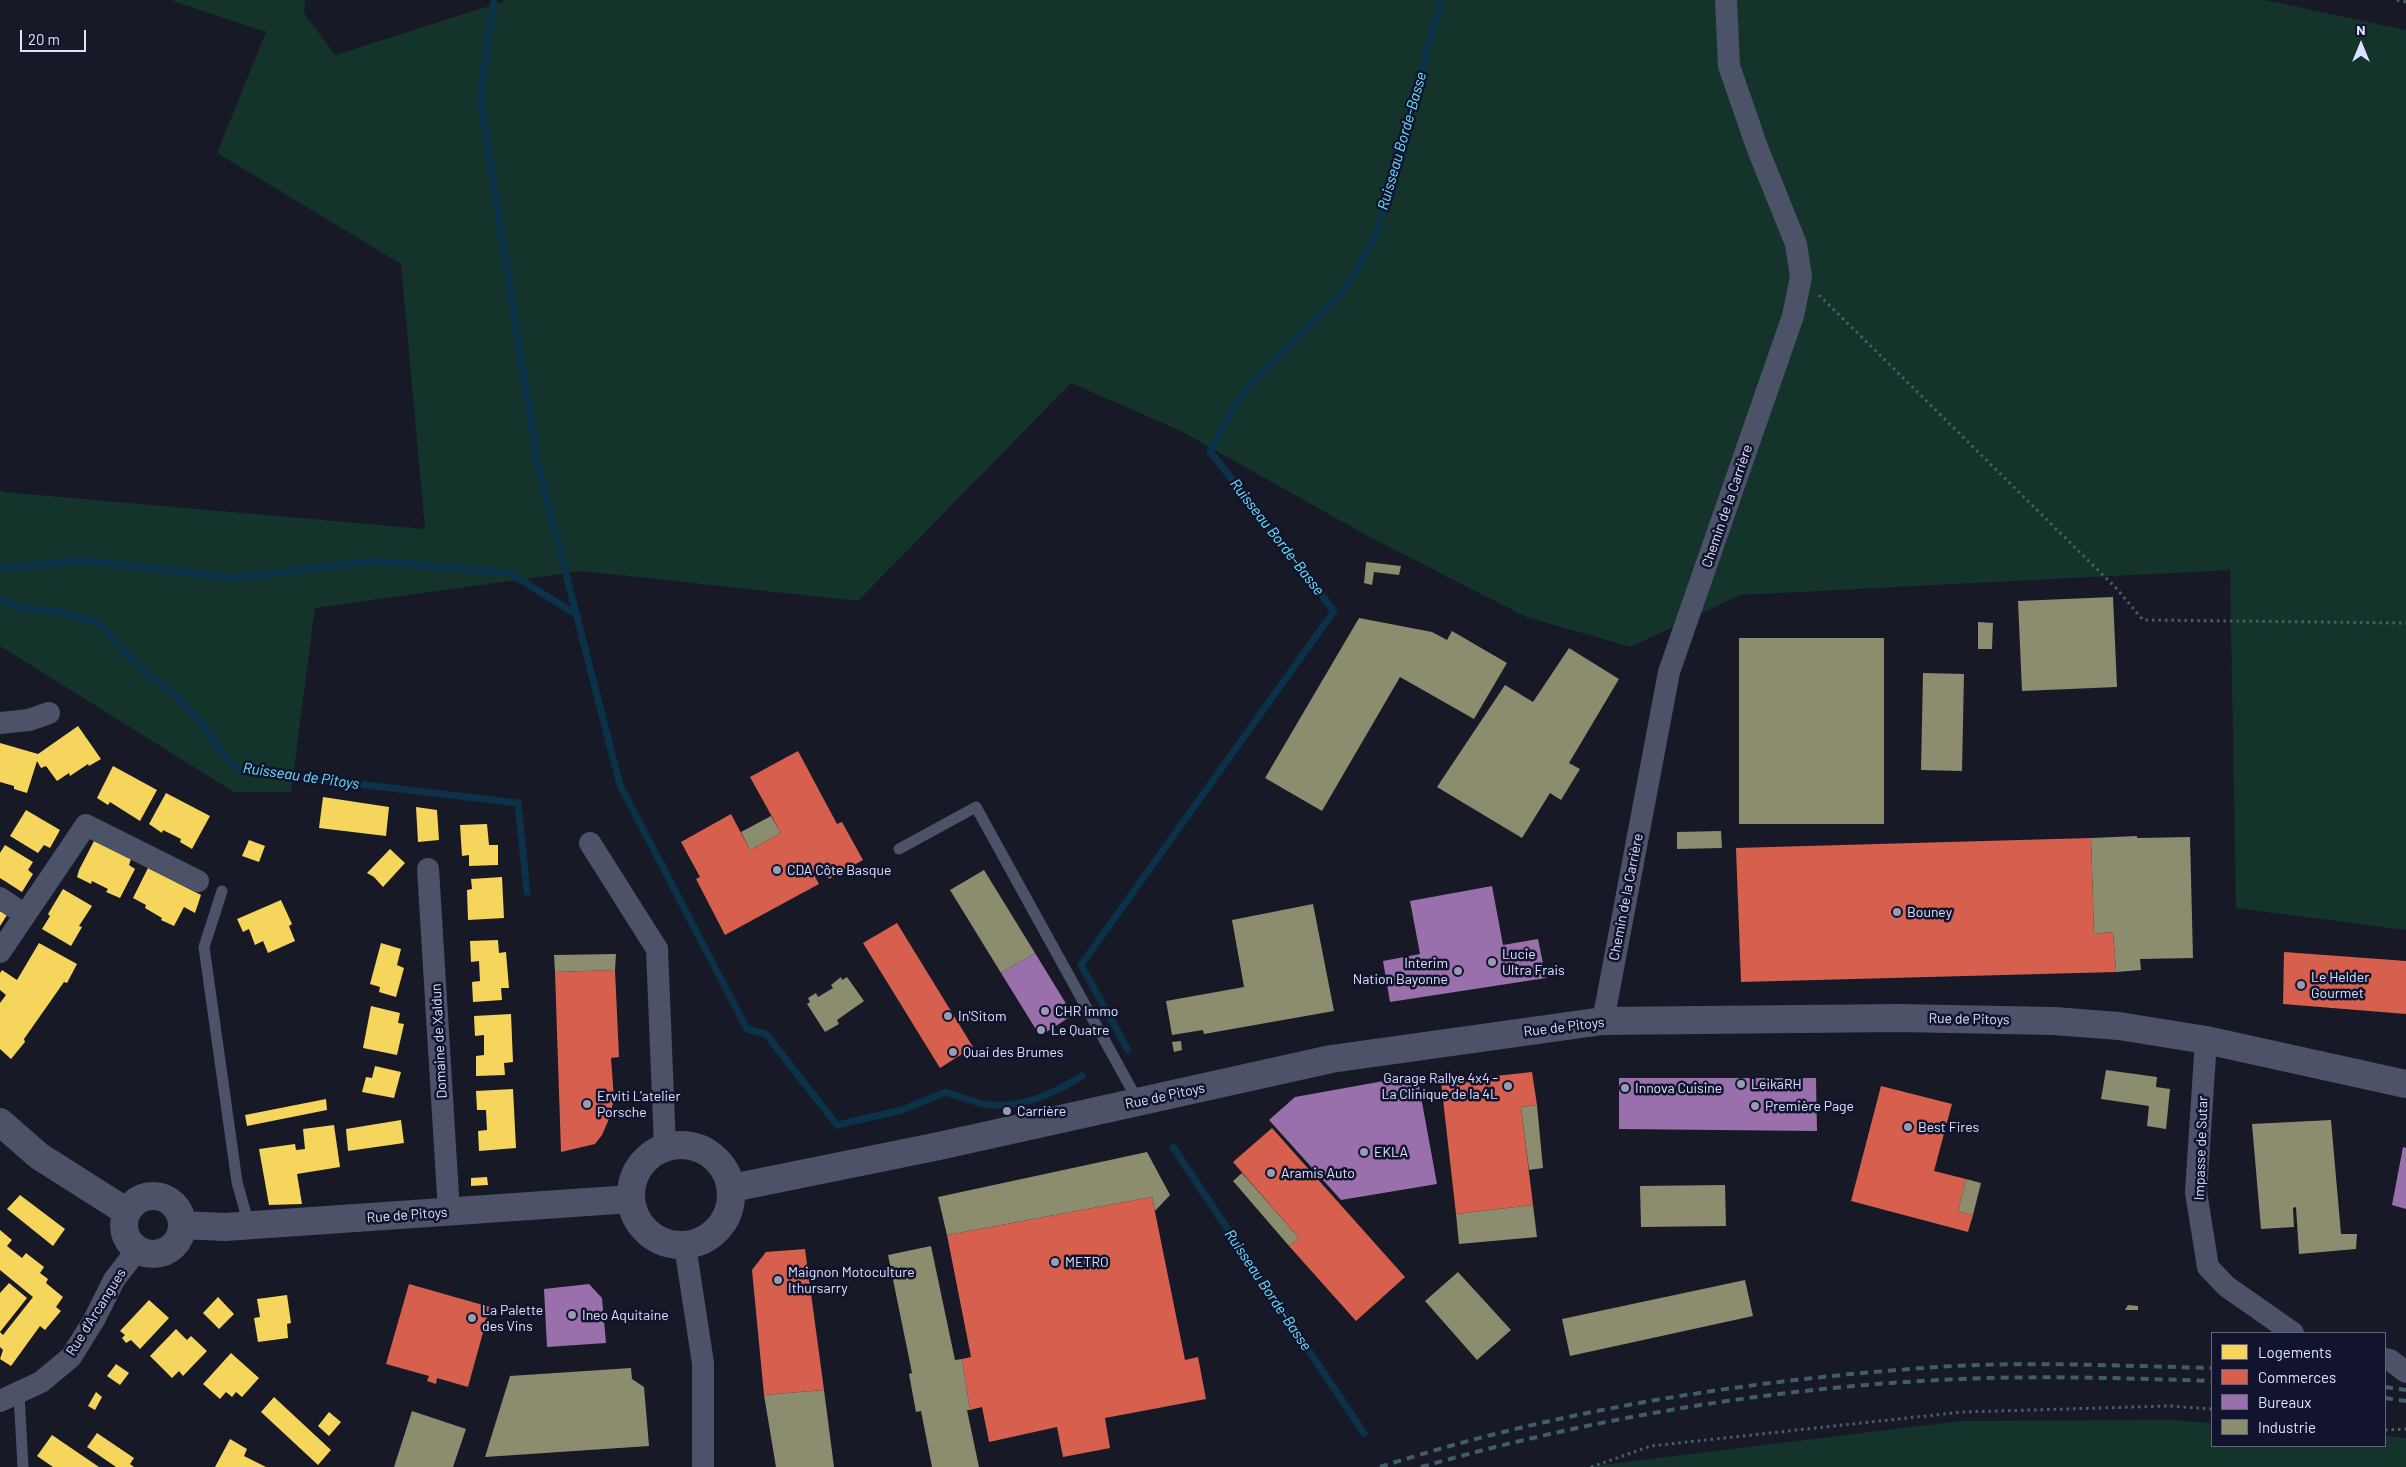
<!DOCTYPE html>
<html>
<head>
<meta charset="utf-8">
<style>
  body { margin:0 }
  #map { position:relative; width:2406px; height:1467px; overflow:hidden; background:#171926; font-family:Barlow,sans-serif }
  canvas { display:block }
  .legend { position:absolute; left:2211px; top:1332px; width:175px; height:115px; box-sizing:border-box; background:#11142c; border:1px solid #626680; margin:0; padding:6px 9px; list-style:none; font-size:15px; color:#dce2ff }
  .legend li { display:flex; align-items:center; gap:10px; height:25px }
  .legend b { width:25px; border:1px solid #626680 }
  .north { position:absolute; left:2336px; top:20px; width:50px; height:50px; -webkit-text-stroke:4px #11142c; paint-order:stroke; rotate:0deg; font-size:14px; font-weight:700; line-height:20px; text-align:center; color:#dce2ff }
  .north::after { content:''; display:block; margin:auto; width:18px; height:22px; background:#dce2ff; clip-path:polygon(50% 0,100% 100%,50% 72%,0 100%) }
  .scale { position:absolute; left:20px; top:30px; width:66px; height:22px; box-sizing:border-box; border:2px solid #dce2ff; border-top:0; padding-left:6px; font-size:15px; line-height:18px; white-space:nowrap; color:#dce2ff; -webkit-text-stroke:4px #11142c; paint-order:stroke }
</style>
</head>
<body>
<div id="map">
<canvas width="2406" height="1467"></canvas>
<ul class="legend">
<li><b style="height:14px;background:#f6d55c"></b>Logements</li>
<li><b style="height:14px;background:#d6604d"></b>Commerces</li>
<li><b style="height:14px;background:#9970ab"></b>Bureaux</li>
<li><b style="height:14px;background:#8c8c6e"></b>Industrie</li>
</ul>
<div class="north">N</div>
<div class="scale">20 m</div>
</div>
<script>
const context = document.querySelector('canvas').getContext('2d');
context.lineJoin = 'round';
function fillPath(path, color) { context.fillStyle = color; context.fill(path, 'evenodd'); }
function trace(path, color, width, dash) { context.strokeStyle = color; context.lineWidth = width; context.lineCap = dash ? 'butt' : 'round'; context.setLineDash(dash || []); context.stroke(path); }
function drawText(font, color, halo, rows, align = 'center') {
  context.font = font + ' Barlow,sans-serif'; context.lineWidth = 5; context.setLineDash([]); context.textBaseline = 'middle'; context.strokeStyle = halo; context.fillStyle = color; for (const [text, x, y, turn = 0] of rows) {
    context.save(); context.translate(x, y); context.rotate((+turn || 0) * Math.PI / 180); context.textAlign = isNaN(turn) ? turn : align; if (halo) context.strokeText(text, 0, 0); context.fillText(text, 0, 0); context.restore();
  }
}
fillPath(new Path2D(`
  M 171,0 L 305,0 L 304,13 L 335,55 L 508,0 L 2265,0 L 2406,30 L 2406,930 L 2236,908 L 2230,570 L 1740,595 L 1631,647 L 1526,617 L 1366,535 L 1181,431 L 1071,383 L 858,601 L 582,571 L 315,608 L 291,792 L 234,792 L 0,646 L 0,490 L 4,492 L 425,529 L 401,264 L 217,153 L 266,32 Z
  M 2173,1420 L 2212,1423 L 2212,1446 L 2385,1446 L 2385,1436 L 2406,1438 L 2406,1467 L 1585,1467 L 1960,1421 Z`), '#14332b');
fillPath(new Path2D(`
  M 78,726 L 101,759 L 89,766 L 88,764 L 70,776 L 69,773 L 57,781 L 46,766 L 41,768 L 37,761 L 27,793 L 14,789 L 14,786 L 0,782 L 0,743 L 38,754 Z
  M 113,766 L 157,790 L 140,821 L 110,802 L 108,805 L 97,798 Z
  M 166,793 L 210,816 L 192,849 L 180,842 L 181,839 L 163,830 L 162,833 L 149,824 Z
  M 323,797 L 389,807 L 386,836 L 319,828 Z
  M 416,807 L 437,810 L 439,840 L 418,842 Z
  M 26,810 L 60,830 L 50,848 L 44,845 L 38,853 L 10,836 Z
  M 487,824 L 489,845 L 498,845 L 498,865 L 469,866 L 469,855 L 462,856 L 460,825 Z
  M 249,840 L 265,846 L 259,862 L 242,856 Z
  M 94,841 L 131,859 L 129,865 L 135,869 L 120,898 L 106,892 L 108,889 L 92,881 L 91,884 L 77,877 L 79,870 Z
  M 5,845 L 33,862 L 28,870 L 33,874 L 22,892 L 0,878 L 0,853 Z
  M 390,849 L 405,863 L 383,887 L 374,877 L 367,873 Z
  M 148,868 L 201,895 L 195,913 L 184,907 L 174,926 L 161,920 L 162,918 L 145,908 L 146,905 L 133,898 Z
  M 502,877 L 504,918 L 468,920 L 467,890 L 472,889 L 471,879 Z
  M 63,889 L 92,906 L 79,926 L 82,927 L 71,946 L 42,929 L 50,916 L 48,914 Z
  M 281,900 L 292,924 L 289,926 L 295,941 L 268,953 L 263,941 L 255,945 L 249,929 L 243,932 L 237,919 Z
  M 0,911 L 7,915 L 0,926 Z
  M 498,940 L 499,953 L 506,952 L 509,988 L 501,988 L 502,1000 L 473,1002 L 472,982 L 480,981 L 479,961 L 471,962 L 470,941 Z
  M 39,943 L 77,964 L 67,983 L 64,982 L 24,1039 L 25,1042 L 11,1059 L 0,1049 L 0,1003 L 6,995 L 0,990 L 0,973 L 2,970 L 17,980 Z
  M 381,943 L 401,949 L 397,965 L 404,968 L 396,997 L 379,992 L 380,987 L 370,984 Z
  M 371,1006 L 400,1013 L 398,1023 L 404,1024 L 397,1055 L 363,1048 Z
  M 511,1014 L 513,1062 L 504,1063 L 505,1075 L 476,1076 L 476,1056 L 484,1055 L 484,1035 L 475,1036 L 474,1016 Z
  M 375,1066 L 401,1072 L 394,1098 L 362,1092 L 366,1077 L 372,1078 Z
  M 513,1089 L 516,1148 L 479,1151 L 478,1131 L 487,1130 L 486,1110 L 477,1110 L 476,1091 Z
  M 326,1099 L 327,1110 L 247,1126 L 245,1115 Z
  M 401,1120 L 404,1143 L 348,1151 L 346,1129 Z
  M 334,1125 L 340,1167 L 297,1174 L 302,1204 L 269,1205 L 259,1149 L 295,1144 L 296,1150 L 305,1149 L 303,1129 Z
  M 487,1177 L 488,1185 L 471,1186 L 471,1178 Z
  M 20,1195 L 65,1229 L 53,1246 L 7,1209 Z
  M 0,1230 L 12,1240 L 7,1246 L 22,1258 L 26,1253 L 44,1267 L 40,1273 L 48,1279 L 46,1283 L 63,1297 L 56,1307 L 61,1311 L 45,1330 L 40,1326 L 11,1366 L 0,1359 L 3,1350 L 0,1347 L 0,1332 L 3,1335 L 33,1297 L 0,1270 Z
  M 9,1283 L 27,1298 L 0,1332 L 0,1293 Z
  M 287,1295 L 291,1323 L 287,1324 L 288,1338 L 258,1342 L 254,1318 L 260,1317 L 257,1299 Z
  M 218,1297 L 234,1314 L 219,1329 L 203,1313 Z
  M 149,1300 L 169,1318 L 140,1349 L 131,1340 L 126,1343 L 122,1338 L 125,1335 L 120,1331 Z
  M 176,1329 L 187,1340 L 191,1336 L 207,1351 L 183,1376 L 179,1371 L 172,1378 L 150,1356 Z
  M 231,1353 L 259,1378 L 242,1397 L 236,1392 L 232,1397 L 226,1392 L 220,1399 L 203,1384 Z
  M 116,1364 L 129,1373 L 120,1385 L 107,1376 Z
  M 96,1392 L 102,1397 L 95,1410 L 88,1406 Z
  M 274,1397 L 331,1450 L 318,1465 L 261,1412 Z
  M 329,1412 L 341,1422 L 329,1436 L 318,1426 Z
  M 97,1433 L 134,1458 L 130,1464 L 134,1467 L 116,1467 L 87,1447 Z
  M 52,1435 L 99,1467 L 53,1467 L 37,1456 Z
  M 230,1439 L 247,1449 L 244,1456 L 266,1467 L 215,1467 Z`), '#f6d55c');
fillPath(new Path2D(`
  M 798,751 L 837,824 L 842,822 L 863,860 L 829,879 L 823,867 L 813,873 L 819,884 L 725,935 L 696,879 L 700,877 L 681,842 L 731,814 L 750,850 L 781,833 L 750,777 Z
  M 2091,838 L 2094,934 L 2113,932 L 2116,972 L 1741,982 L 1736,848 Z
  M 897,923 L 973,1047 L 940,1068 L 863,943 Z
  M 2284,952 L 2406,961 L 2406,1014 L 2283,1004 Z
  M 615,970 L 619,1057 L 611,1058 L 614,1099 L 609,1119 L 602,1135 L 595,1144 L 561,1152 L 555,972 Z
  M 1532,1072 L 1537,1105 L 1521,1107 L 1533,1205 L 1456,1214 L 1441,1082 Z
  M 1881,1086 L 1952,1104 L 1934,1171 L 1966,1179 L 1958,1211 L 1973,1215 L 1968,1232 L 1851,1201 Z
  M 1272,1128 L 1405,1277 L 1356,1321 L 1289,1246 L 1299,1238 L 1233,1162 Z
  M 1152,1197 L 1185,1360 L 1198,1357 L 1206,1399 L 1105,1418 L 1110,1448 L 1063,1457 L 1057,1427 L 989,1442 L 982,1407 L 970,1410 L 962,1359 L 971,1357 L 947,1235 Z
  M 805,1249 L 824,1390 L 764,1395 L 752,1270 L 766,1252 Z
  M 409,1284 L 490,1307 L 468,1387 L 437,1378 L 436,1384 L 427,1381 L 429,1376 L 386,1364 Z`), '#d6604d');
fillPath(new Path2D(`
  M 1492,886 L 1503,945 L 1538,939 L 1546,978 L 1390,1002 L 1383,961 L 1420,954 L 1410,901 Z
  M 1035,953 L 1073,1015 L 1040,1036 L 1001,973 Z
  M 1417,1075 L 1437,1184 L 1341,1200 L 1269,1120 L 1295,1097 Z
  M 1619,1078 L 1816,1078 L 1817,1131 L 1619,1129 Z
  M 2403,1147 L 2406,1148 L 2406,1209 L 2392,1205 Z
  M 589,1284 L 602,1298 L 606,1343 L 547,1347 L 544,1289 Z`), '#9970ab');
fillPath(new Path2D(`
  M 1366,562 L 1401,566 L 1399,575 L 1374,572 L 1372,585 L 1364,583 Z
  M 2113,597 L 2117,687 L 2022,691 L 2018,601 Z
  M 1359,618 L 1432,632 L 1447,640 L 1452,631 L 1507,663 L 1474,719 L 1400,677 L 1322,811 L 1265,778 Z
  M 1978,622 L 1993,623 L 1992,649 L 1978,649 Z
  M 1739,638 L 1884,638 L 1884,824 L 1739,824 Z
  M 1569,648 L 1619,679 L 1569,763 L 1580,769 L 1561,800 L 1550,793 L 1522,838 L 1437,787 L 1505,685 L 1533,702 Z
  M 1923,673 L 1964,674 L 1962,771 L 1921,770 Z
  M 771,816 L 781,833 L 750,850 L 741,832 Z
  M 1721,831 L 1722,848 L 1677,849 L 1677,832 Z
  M 2137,836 L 2137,838 L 2190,837 L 2193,958 L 2140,959 L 2141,970 L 2116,972 L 2113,932 L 2094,934 L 2091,838 Z
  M 984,870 L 1035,953 L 1001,973 L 950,890 Z
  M 1313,904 L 1334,1011 L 1204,1034 L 1203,1030 L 1172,1035 L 1166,1001 L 1244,987 L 1232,920 Z
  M 616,954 L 615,970 L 555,972 L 554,955 Z
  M 841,977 L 842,980 L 847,977 L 864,1001 L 837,1020 L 839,1024 L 825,1032 L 807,1004 L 810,1002 L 808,998 L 816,993 L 818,997 L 833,988 L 831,985 Z
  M 1181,1041 L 1182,1050 L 1174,1052 L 1172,1042 Z
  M 2106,1070 L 2157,1077 L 2156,1087 L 2170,1089 L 2166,1129 L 2147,1126 L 2149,1106 L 2101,1099 Z
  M 1537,1105 L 1543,1168 L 1529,1170 L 1521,1107 Z
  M 2331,1120 L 2341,1234 L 2357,1234 L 2356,1249 L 2299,1254 L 2296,1207 L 2293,1208 L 2294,1227 L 2261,1229 L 2252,1124 Z
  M 1147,1152 L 1170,1195 L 1155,1211 L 1152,1197 L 947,1235 L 938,1197 Z
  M 1242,1173 L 1299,1238 L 1289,1246 L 1233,1181 Z
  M 1966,1179 L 1981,1183 L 1973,1215 L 1958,1211 Z
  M 1725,1185 L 1726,1226 L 1641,1227 L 1640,1186 Z
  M 1533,1205 L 1537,1237 L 1459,1244 L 1456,1214 Z
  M 931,1246 L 955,1360 L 962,1359 L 970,1410 L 967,1410 L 979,1467 L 932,1467 L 921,1411 L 916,1412 L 909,1374 L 912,1373 L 888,1255 Z
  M 1458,1272 L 1511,1330 L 1477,1360 L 1425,1301 Z
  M 1745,1280 L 1753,1316 L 1570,1356 L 1562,1319 Z
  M 2128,1305 L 2138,1306 L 2138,1310 L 2125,1310 Z
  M 631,1368 L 632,1379 L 644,1387 L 649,1446 L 485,1457 L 510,1376 Z
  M 824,1390 L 834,1467 L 776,1467 L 764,1395 Z
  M 412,1411 L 466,1429 L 453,1467 L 394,1467 Z`), '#8c8c6e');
trace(new Path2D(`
  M 494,0 L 480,97 L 537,461 L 620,785 L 747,1029 L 766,1034 L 837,1125 L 902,1110 L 946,1092 C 958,1096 971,1101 983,1104 C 1019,1110 1053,1094 1082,1076
  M 0,569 L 82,560 L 234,578 L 374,561 L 510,573 L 577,615
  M 0,600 L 21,608 L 58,612 L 97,622 L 145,672 L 176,696 L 203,725 L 220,751 L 239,770 L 518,803 L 527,892
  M 1128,1050 L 1081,965 L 1334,611 L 1210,451 L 1235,405 L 1250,384 L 1340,294 L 1357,270 L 1377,232 L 1441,0
  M 1173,1147 L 1364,1433`), '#0b3249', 7);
trace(new Path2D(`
  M 2397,0 L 2406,2
  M 1819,295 L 2116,588 L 2143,620 L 2406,623
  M 2385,1430 L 2406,1429
  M 1591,1467 L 1651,1446 L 1962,1412 L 2169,1406 L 2212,1409`), '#495f66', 3, [2.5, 4]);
trace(new Path2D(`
  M 899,849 L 976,807 L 1138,1101
  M 222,891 L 204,947 L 237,1182 L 249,1225
  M 19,1394 L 23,1467`), '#4c5267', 11);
trace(new Path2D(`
  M 0,723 L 29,720 L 49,713
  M 590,843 L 657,949 L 665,1147
  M 428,869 L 449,1212
  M 0,898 L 25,915 L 0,952
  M 25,915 L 86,825 L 198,881
  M 1603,1021 L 1669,672 L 1793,316 L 1801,277 L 1796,244 L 1757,147 L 1729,66 L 1726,0
  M 2206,1040 L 2196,1192 L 2208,1267 L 2226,1286 L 2293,1333
  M 685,1246 L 703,1363 L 703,1467
  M 2385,1359 L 2390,1360 L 2406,1372
  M 0,1401 L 41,1382 L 71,1357 L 94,1320 L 114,1280 L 137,1250`), '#4c5267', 22);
trace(new Path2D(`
  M 0,1122 L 39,1156 L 127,1212
  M631 1195a50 50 0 1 1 100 0a50 50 0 1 1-100 0Z
  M 732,1188 L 939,1146 L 1331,1059 L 1603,1021 L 1899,1018 L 2054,1021 L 2119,1026 L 2206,1040 L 2406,1084
  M124 1225a29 29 0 1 1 58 0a29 29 0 1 1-58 0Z
  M 182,1225 L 225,1227 L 631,1199`), '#4c5267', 28);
trace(new Path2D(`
  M 2385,1387 L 2406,1390
  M 2385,1398 L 2406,1401
  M 1380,1467 C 1560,1409 1749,1380 1937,1367 C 2028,1361 2121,1366 2212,1368
  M 1421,1467 C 1589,1419 1763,1389 1939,1380 C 2030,1375 2121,1378 2212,1381`), '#415d66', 4, [8, 6]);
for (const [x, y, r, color] of [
  [777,870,5,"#979cb3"],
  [1897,912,5,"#979cb3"],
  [1492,962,5,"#979cb3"],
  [1458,971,5,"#979cb3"],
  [2301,985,5,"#979cb3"],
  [1045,1011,5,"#979cb3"],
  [948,1016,5,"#979cb3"],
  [1041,1030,5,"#979cb3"],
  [953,1052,5,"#979cb3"],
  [1741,1084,5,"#979cb3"],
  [1508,1086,5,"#979cb3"],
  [1625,1088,5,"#979cb3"],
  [587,1104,5,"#979cb3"],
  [1755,1106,5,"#979cb3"],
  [1007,1111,5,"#979cb3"],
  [1908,1127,5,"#979cb3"],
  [1364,1152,5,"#979cb3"],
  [1271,1173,5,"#979cb3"],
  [1055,1262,5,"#979cb3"],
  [778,1280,5,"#979cb3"],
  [572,1315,5,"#979cb3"],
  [472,1318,5,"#979cb3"]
]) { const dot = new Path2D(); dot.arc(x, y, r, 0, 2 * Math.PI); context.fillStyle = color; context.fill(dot); trace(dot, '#11142c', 2); }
drawText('14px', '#dce2ff', '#11142c', [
  ["Chemin de la Carrière",1727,506,-71],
  ["Chemin de la Carrière",1626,897,-79],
  ["Rue de Pitoys",1969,1019,1],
  ["Rue de Pitoys",1564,1027,-7],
  ["Domaine de Xaldun",439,1041,-93],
  ["Rue de Pitoys",1165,1096,-12],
  ["Impasse de Sutar",2201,1148,-88],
  ["Rue de Pitoys",407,1215,-4],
  ["Rue d'Arcangues",96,1312,-58]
]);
drawText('14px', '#dce2ff', '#11142c', [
  ["CDA Côte Basque",787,870],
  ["Bouney",1907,912],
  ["Lucie",1502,954],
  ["Ultra Frais",1502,970],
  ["Interim",1448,963,"right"],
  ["Nation Bayonne",1448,979,"right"],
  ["Le Helder",2311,977],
  ["Gourmet",2311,993],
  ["CHR Immo",1055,1011],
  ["In'Sitom",958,1016],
  ["Le Quatre",1051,1030],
  ["Quai des Brumes",963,1052],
  ["Garage Rallye 4x4 -",1498,1078,"right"],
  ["La Clinique de la 4L",1498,1094,"right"],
  ["LeikaRH",1751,1084],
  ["Innova Cuisine",1635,1088],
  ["Erviti L'atelier",597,1096],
  ["Porsche",597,1112],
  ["Première Page",1765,1106],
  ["Carrière",1017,1111],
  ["Best Fires",1918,1127],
  ["EKLA",1374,1152],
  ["Aramis Auto",1281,1173],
  ["METRO",1065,1262],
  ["Maignon Motoculture",788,1272],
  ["Ithursarry",788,1288],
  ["La Palette",482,1310],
  ["des Vins",482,1326],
  ["Ineo Aquitaine",582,1315]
], 'left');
drawText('italic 15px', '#6ae4ff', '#11142c', [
  ["Ruisseau Borde-Basse",1402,141,-74],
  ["Ruisseau Borde-Basse",1277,537,52],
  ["Ruisseau de Pitoys",301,776,8],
  ["Ruisseau Borde-Basse",1268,1290,56]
]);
</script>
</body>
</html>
